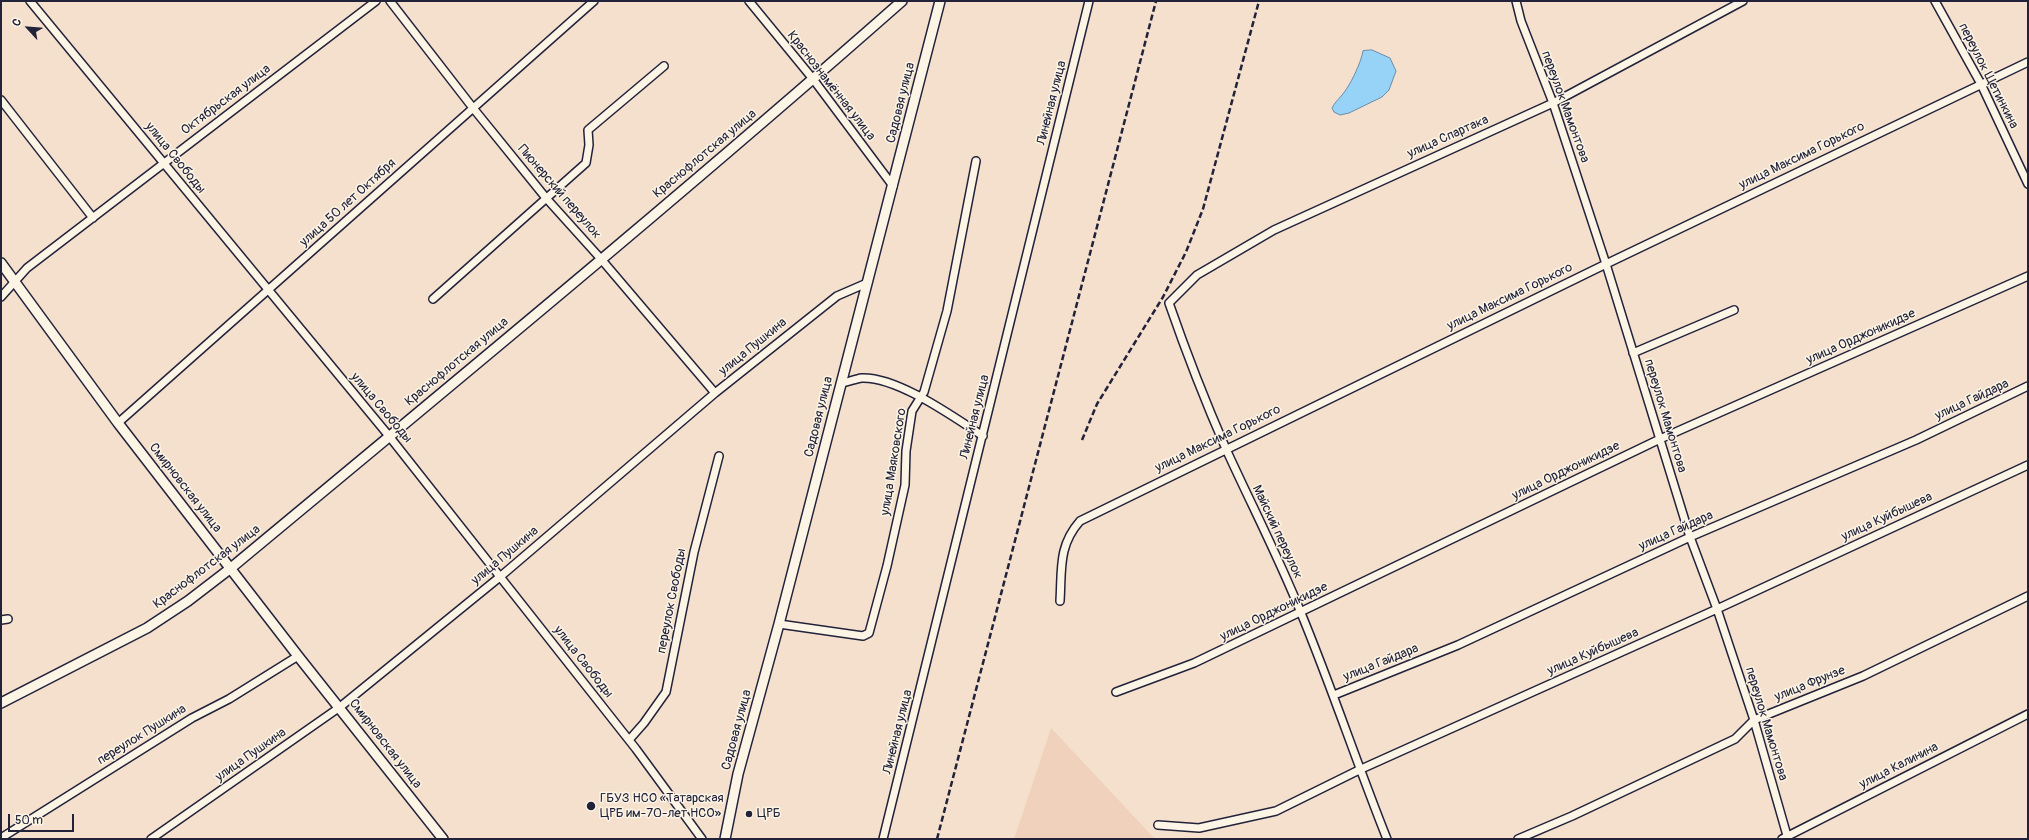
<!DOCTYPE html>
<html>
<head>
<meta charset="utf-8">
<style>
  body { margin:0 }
  #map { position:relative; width:2029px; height:840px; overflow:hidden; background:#f4e0cd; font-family:Pangolin,sans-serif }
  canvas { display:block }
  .frame { position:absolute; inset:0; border:2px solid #22223b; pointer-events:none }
  .north { position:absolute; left:8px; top:8px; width:40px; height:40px; -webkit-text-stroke:3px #fcf5e5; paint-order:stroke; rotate:296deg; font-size:11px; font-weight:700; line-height:16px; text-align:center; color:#22223b }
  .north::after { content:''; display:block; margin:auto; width:14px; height:18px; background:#22223b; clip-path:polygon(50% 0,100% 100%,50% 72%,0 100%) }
  .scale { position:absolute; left:8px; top:814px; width:66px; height:18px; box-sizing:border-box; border:2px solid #22223b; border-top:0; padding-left:5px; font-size:12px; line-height:14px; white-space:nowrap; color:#22223b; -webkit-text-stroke:3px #fcf5e5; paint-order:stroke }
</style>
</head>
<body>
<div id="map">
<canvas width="2029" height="840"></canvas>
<div class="frame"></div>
<div class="north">С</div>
<div class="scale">50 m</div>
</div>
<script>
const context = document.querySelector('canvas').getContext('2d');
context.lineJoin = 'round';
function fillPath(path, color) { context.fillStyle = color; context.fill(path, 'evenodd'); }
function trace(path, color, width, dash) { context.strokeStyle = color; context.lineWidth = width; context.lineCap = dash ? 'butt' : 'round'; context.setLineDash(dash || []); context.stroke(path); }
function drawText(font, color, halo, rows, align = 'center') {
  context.font = font + ' Pangolin,sans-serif'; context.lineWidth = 3; context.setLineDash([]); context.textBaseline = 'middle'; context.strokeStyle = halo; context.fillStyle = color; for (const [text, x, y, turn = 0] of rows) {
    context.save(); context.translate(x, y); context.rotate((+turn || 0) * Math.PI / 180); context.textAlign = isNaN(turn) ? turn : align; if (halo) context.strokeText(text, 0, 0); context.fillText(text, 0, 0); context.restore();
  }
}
fillPath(new Path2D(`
  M 1051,728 L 1155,839 L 1014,839 Z`), '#efd1bc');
const water = new Path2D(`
  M 1372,50 L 1390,58 L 1396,71 L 1389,90 L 1382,97 L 1349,113 L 1340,115 L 1334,112 L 1332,108 C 1335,102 1338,100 1342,95 C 1350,86 1361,63 1363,51 Z`);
fillPath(water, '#97d3f7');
trace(water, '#688cac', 1);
const minor = new Path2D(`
  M 30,1 L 389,436 L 636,749 L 702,839
  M 390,1 L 473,108 L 546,198 L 601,259 L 715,393
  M 749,1 L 813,79 L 893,186
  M 1516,1 L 1521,21 L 1553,103 L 1606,264 L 1690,537 L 1717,609 L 1754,720 L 1788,839
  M 1935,1 L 1981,84 L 2028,184
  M 1,100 L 93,218
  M 1,297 L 27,268 L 376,1
  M 433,299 L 586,163 L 589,145 L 588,130 L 664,66
  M 1633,353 L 1734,310
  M 841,383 C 848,382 855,379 862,378 C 898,377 952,416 983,436
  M 118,423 L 594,1
  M 1060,601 C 1062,569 1058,546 1080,521 L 1606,264 L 2028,62
  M 1,620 L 8,619
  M 779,624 L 863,636 L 869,633 L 887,566 L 905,485 L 906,451 L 912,411 L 924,392 L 947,311 L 976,161
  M 1116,692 L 1194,663 L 1660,439 L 2028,276
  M 1334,695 L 1458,645 L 1690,537 L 1916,440 L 2028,386
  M 629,740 L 644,723 L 666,692 L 694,552 L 719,456
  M 1158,825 L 1199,828 L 1276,811 L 1359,770 L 1717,609 L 2028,465
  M 1,838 L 192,718 L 229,699 L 298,656
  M 151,839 L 340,707 L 501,576 L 715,393 L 837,296 L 867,283
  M 883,839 L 1089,1
  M 1387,839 C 1357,764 1332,688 1301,613 C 1279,558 1251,504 1226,449 C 1205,401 1186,352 1169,303 L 1197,275 L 1274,230 L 1553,103 L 1743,1
  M 1518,839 L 1572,816 L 1735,739 L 1754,720 L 1863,676 L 2028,596
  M 1782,839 L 2028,714`);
const tertiary = new Path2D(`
  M 1,263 L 118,423 L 298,656 L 443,839
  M 1,703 L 147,628 L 188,601 L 231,568 C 456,381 682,195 902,1
  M 725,839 L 738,774 L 779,624 L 940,1`);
trace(minor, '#22223b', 10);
trace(tertiary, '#22223b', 12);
trace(minor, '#fcf5e5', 7);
trace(tertiary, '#fcf5e5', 9);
trace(new Path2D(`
  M 1082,440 L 1097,404 L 1163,297 L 1186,252 L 1203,209 L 1259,1
  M 937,839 L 1156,1`), '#22223b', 2.5, [6, 3]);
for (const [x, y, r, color] of [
  [591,806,5,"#22223b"],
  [749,814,4,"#22223b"]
]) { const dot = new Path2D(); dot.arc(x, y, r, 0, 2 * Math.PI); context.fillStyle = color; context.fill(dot); trace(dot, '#fcf5e5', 1.5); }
drawText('13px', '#22223b', '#fcf5e5', [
  ["переулок Щетинкина",1988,76,63],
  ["Краснознамённая улица",831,86,52],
  ["Октябрьская улица",226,100,-37],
  ["Садовая улица",901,103,-76],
  ["Линейная улица",1052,103,-76],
  ["переулок Мамонтова",1565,107,70],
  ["улица Спартака",1448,137,-24],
  ["Краснофлотская улица",705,154,-40],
  ["улица Максима Горького",1802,156,-26],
  ["улица Свободы",175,158,51],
  ["Пионерский переулок",559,192,49],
  ["улица 50 лет Октября",348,203,-42],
  ["улица Максима Горького",1510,297,-26],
  ["улица Орджоникидзе",1861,337,-24],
  ["улица Пушкина",753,347,-39],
  ["Краснофлотская улица",457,362,-40],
  ["улица Гайдара",1972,400,-25],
  ["улица Свободы",381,408,50],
  ["переулок Мамонтова",1665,416,73],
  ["Садовая улица",819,417,-76],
  ["Линейная улица",975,417,-76],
  ["улица Максима Горького",1218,439,-26],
  ["улица Маяковского",894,462,-81],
  ["улица Орджоникидзе",1566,471,-26],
  ["Смирновская улица",185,488,52],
  ["улица Куйбышева",1887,517,-25],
  ["улица Гайдара",1676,531,-24],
  ["Майский переулок",1277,532,65],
  ["улица Пушкина",505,556,-40],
  ["Краснофлотская улица",207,567,-37],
  ["переулок Свободы",672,601,-79],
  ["улица Орджоникидзе",1274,612,-26],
  ["улица Куйбышева",1593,652,-24],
  ["улица Свободы",583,662,52],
  ["улица Гайдара",1381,663,-22],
  ["улица Фрунзе",1810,684,-22],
  ["переулок Мамонтова",1766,724,73],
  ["Садовая улица",737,730,-75],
  ["Линейная улица",898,732,-76],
  ["переулок Пушкина",142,735,-32],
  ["Смирновская улица",385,744,52],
  ["улица Пушкина",251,755,-35],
  ["улица Калинина",1899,766,-27]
]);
drawText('13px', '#22223b', '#fcf5e5', [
  ["ГБУЗ НСО «Татарская",600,799],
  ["ЦРБ им-70-лет НСО»",600,814],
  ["ЦРБ",757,814]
], 'left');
</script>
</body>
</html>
